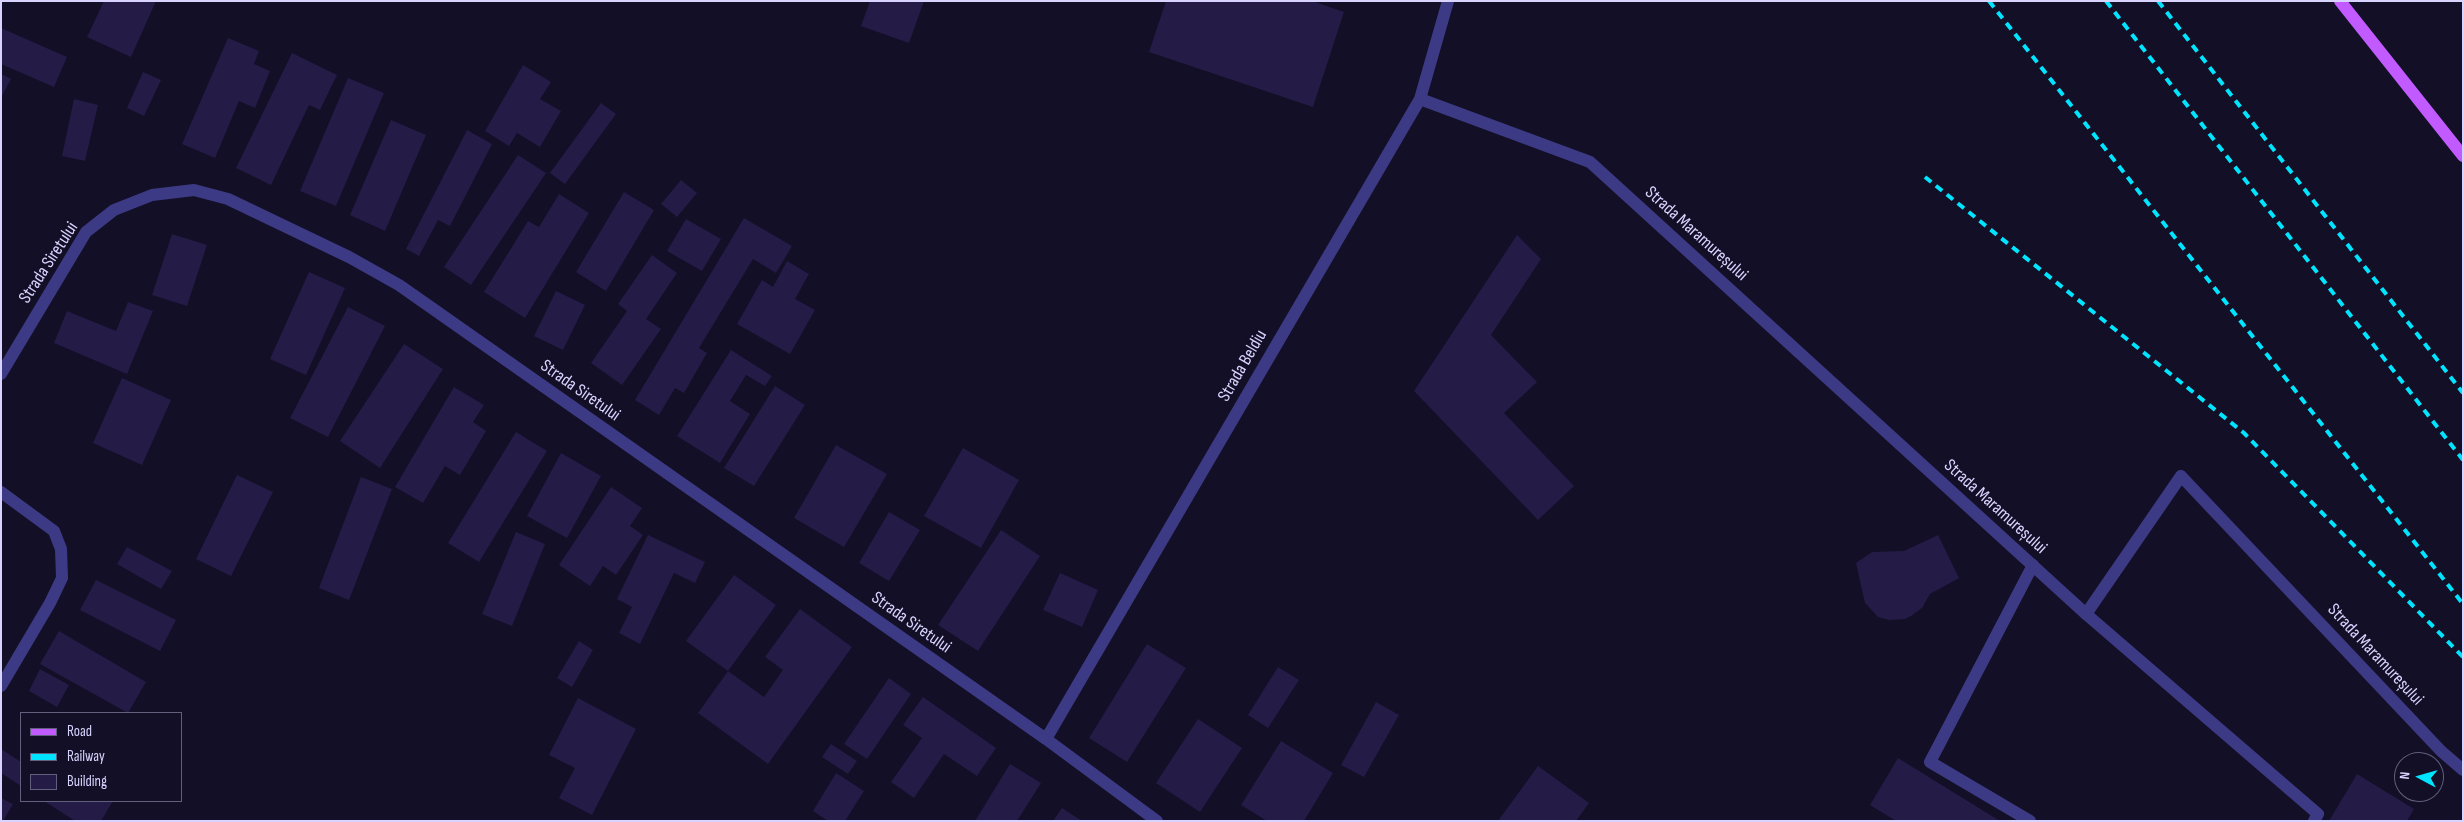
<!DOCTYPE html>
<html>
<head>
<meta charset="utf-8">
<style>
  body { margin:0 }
  #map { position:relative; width:2464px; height:822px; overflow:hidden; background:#130f26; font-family:"Sofia Sans Condensed",sans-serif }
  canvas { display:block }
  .frame { position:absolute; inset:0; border:2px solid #d9d4ff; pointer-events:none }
  .legend { position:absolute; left:20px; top:712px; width:162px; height:90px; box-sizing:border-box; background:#130f26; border:1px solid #625e7d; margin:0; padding:6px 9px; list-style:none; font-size:15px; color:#d9d4ff }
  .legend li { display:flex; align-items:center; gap:10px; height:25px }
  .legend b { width:25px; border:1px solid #625e7d }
  .north { position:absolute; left:2394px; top:752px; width:50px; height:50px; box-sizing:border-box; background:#130f26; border:1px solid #625e7d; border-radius:50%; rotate:276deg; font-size:14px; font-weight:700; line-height:20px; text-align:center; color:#d9d4ff }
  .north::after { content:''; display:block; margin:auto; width:18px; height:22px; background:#00e5ff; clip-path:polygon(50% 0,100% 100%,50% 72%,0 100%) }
</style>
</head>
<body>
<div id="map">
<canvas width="2464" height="822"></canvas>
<div class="frame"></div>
<ul class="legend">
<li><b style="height:6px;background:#c25bff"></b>Road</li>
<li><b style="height:6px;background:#00e5ff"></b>Railway</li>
<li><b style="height:14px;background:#241b47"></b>Building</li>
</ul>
<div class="north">N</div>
</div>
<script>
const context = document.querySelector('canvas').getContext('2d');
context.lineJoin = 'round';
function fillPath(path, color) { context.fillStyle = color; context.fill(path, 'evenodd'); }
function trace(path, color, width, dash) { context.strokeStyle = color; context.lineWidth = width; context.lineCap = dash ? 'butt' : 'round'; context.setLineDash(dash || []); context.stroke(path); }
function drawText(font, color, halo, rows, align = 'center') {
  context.font = font + ' "Sofia Sans Condensed",sans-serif'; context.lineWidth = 5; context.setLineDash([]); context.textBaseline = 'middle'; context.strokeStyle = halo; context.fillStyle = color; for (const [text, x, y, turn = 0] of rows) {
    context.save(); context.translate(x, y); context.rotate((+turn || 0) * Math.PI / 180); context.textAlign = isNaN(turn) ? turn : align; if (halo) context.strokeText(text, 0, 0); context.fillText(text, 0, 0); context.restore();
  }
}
fillPath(new Path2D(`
  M 104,1 L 156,1 L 131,57 L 87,37 Z
  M 870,1 L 924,1 L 909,43 L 861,26 Z
  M 1166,1 L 1312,1 L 1344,12 L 1313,107 L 1149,52 Z
  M 1,28 L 67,57 L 54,87 L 1,64 Z
  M 228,38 L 259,51 L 254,64 L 270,71 L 255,108 L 239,101 L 215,158 L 182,144 Z
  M 292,53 L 337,75 L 320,110 L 309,105 L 271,185 L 236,168 Z
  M 523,65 L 551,82 L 540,99 L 561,111 L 540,147 L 517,133 L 509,146 L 485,131 Z
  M 143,72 L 161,80 L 144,116 L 127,108 Z
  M 1,74 L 11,79 L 1,98 Z
  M 348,78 L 384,93 L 336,206 L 300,191 Z
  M 74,99 L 98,105 L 85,161 L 62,156 Z
  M 601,103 L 616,114 L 565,184 L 550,173 Z
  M 391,120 L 426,135 L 385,231 L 350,215 Z
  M 467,130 L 492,144 L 450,226 L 438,220 L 419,256 L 406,249 Z
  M 518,155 L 546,173 L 471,285 L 444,267 Z
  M 681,180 L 697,193 L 677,217 L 661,204 Z
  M 624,192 L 654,210 L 606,291 L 576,272 Z
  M 559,194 L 589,213 L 525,318 L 484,292 L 528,221 L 539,227 Z
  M 744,218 L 792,246 L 776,273 L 753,259 L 699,348 L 707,353 L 684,393 L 675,388 L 659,415 L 635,400 Z
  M 686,219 L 721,239 L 702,271 L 667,251 Z
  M 172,234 L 207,245 L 187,306 L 152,295 Z
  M 1517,235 L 1541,259 L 1491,335 L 1537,382 L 1504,413 L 1574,486 L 1538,520 L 1414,391 Z
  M 652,255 L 677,273 L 646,319 L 661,329 L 622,385 L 591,363 L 627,311 L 618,304 Z
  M 787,261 L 809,274 L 795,299 L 815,310 L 790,354 L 737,324 L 762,280 L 773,287 Z
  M 309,272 L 345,288 L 306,375 L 270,359 Z
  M 556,291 L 585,305 L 563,350 L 534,336 Z
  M 128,302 L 153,311 L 127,374 L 54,343 L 67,311 L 116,331 Z
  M 348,307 L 385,326 L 328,437 L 290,418 Z
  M 404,344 L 443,369 L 380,468 L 340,441 Z
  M 731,350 L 772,376 L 765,386 L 746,375 L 730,401 L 750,414 L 720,463 L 677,436 Z
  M 122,378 L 171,400 L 142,465 L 93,443 Z
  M 775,386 L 805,405 L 754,486 L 724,468 Z
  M 454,387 L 484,405 L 473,422 L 486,431 L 460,475 L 445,466 L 423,503 L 395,487 Z
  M 516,432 L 547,451 L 479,562 L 448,543 Z
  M 836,445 L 887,474 L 844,547 L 794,518 Z
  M 963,448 L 1019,480 L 981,548 L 924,516 Z
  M 561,453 L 601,476 L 567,538 L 527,516 Z
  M 237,475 L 273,492 L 231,576 L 196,559 Z
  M 361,477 L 392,489 L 349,600 L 319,588 Z
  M 611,487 L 642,508 L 630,526 L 643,535 L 616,575 L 603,566 L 590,586 L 559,565 Z
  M 889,512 L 920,530 L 889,581 L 859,563 Z
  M 1001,530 L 1040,556 L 978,651 L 938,625 Z
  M 516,532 L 545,544 L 512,626 L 482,614 Z
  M 648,535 L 705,562 L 695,583 L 674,573 L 640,644 L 619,633 L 632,607 L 617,599 Z
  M 1938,535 L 1959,578 L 1930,594 L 1922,608 L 1911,616 L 1905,619 L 1889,620 L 1878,617 L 1865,603 L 1856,563 L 1872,552 L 1904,551 Z
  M 127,547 L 172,571 L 161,589 L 117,564 Z
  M 1060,573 L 1098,590 L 1082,627 L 1043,610 Z
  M 734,575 L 776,605 L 728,671 L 686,641 Z
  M 96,580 L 176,620 L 160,651 L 80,610 Z
  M 800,609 L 852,647 L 768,764 L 698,713 L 728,671 L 764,697 L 783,670 L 765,657 Z
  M 59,631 L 146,682 L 128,713 L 40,664 Z
  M 579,641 L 593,650 L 572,687 L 557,678 Z
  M 1147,644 L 1186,668 L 1127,762 L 1089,738 Z
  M 1278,667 L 1299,680 L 1268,728 L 1248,715 Z
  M 40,669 L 69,685 L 57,707 L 29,691 Z
  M 889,678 L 911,694 L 867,759 L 844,744 Z
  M 923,697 L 996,748 L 977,776 L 944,754 L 914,798 L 891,782 L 922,738 L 903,725 Z
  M 578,698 L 636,729 L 592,815 L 559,798 L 575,768 L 549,755 Z
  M 1376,702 L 1399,715 L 1364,777 L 1341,765 Z
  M 1198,719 L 1242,748 L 1200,812 L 1156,783 Z
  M 1281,741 L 1333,773 L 1304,821 L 1267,821 L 1241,805 Z
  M 831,744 L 857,761 L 848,774 L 822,757 Z
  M 1,749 L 21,762 L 21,786 L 1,773 Z
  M 1898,758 L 2000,821 L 1896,821 L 1870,805 Z
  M 1010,764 L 1041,783 L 1017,821 L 975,821 Z
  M 1538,766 L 1589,803 L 1576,821 L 1498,821 Z
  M 836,773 L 864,791 L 845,821 L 828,821 L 813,811 Z
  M 2357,774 L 2414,809 L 2407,821 L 2329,821 Z
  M 1,798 L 13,804 L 3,821 L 1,821 Z
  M 44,801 L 113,801 L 101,821 L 75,821 Z
  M 1062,808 L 1082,821 L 1053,821 Z`), '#241b47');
trace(new Path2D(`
  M 2086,614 L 2318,814 L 2314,821
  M 2030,821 L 1930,762 L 2033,565`), '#3d3a85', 12);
trace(new Path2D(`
  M 1420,99 L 1590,162 L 2086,614 L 2181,476 L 2441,751 L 2463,770
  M 1,374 L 86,232 L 114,210 L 152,195 L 194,190 L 228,199 L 349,257 L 399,285 L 1046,739 L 1157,821
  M 1,492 L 54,531 L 61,549 L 62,578 L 50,603 L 1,686
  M 1046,739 L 1420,99 L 1448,1`), '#3d3a85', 12);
trace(new Path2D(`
  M 2340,1 L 2463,156`), '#c25bff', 12);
trace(new Path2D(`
  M 1989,1 L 2463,604
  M 2106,1 L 2463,460
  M 2158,1 L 2463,393
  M 1925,177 L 2244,433 L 2463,657`), '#00e5ff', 4, [8, 6]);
drawText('18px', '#d9d4ff', '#130f26', [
  ["Strada Maramureșului",1696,234,42],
  ["Strada Siretului",49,263,-57],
  ["Strada Beldiu",1243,366,-60],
  ["Strada Siretului",580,391,35],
  ["Strada Maramureșului",1995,507,42],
  ["Strada Siretului",911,623,35],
  ["Strada Maramureșului",2375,655,47]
]);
</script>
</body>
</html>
